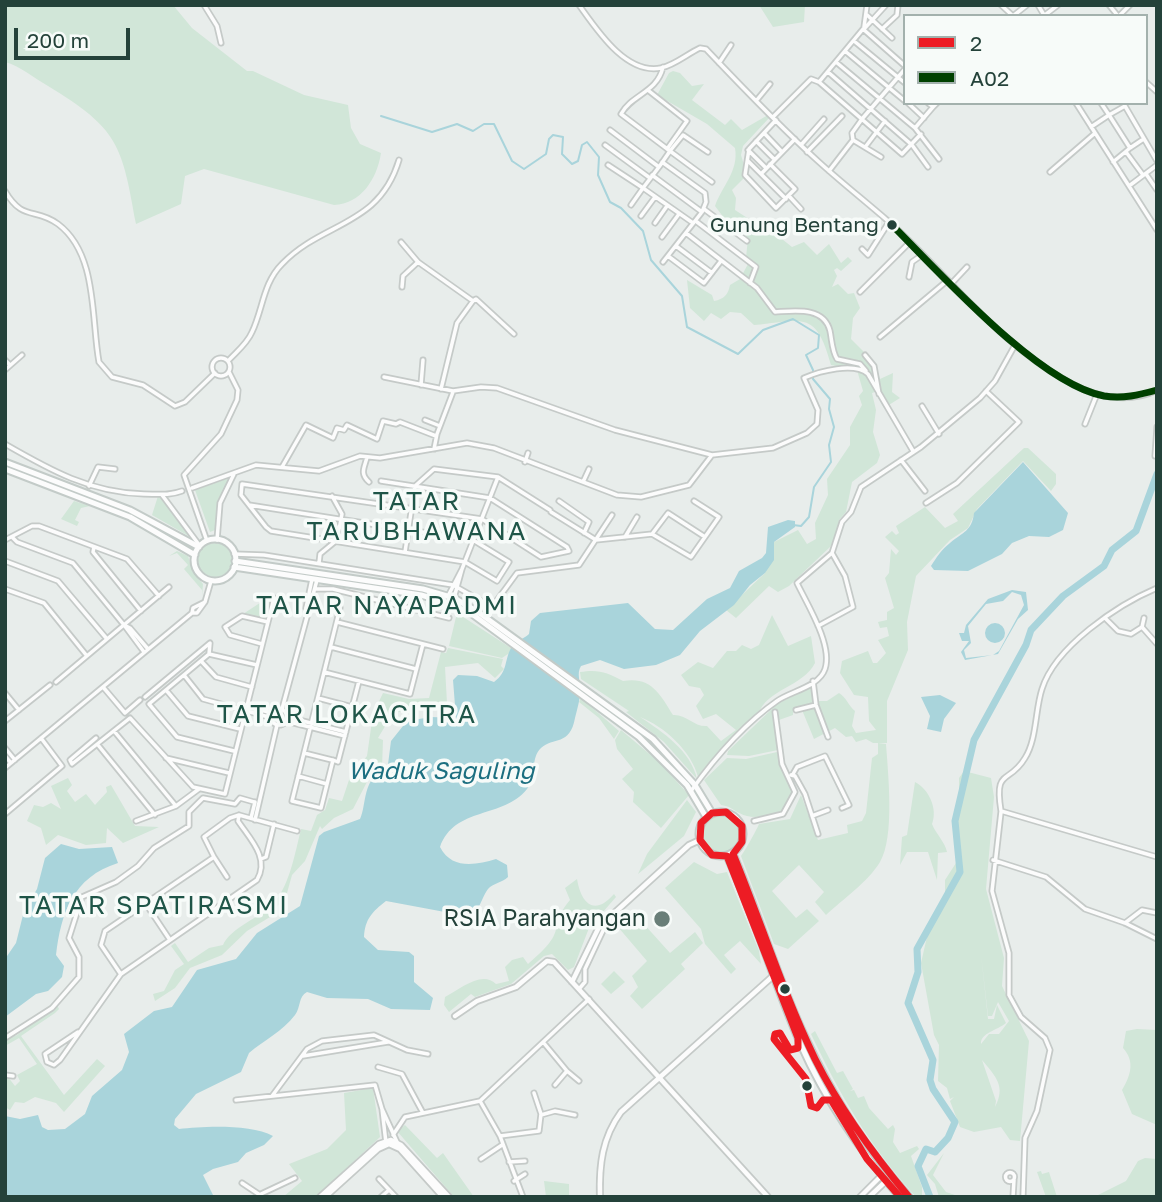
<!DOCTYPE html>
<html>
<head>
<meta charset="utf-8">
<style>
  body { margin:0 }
  #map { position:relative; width:1162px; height:1202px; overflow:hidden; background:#e8edeb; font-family:"Golos Text",sans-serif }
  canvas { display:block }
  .frame { position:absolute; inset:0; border:7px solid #24423a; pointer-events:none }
  .legend { position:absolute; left:903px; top:14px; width:245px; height:91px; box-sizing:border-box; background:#f7fbf9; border:2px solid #a3b1ad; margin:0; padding:9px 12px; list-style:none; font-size:21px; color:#24423a }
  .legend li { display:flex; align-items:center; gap:14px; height:35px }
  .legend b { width:35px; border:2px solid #a3b1ad }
  .scale { position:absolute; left:14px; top:28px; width:116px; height:32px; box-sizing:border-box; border:4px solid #24423a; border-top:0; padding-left:9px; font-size:21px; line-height:24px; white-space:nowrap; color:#24423a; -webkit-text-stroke:5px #f7fbf9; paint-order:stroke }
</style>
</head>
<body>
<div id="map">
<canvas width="1162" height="1202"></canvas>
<div class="frame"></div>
<ul class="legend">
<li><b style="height:9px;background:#ed1c24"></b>2</li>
<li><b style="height:9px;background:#004000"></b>A02</li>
</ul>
<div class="scale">200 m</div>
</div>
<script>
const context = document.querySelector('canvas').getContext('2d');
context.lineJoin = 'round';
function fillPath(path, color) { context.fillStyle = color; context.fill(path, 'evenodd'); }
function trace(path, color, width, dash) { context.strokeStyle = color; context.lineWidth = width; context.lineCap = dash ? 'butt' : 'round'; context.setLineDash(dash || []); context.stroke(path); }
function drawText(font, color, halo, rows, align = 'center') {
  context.font = font + ' "Golos Text",sans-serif'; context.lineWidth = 7; context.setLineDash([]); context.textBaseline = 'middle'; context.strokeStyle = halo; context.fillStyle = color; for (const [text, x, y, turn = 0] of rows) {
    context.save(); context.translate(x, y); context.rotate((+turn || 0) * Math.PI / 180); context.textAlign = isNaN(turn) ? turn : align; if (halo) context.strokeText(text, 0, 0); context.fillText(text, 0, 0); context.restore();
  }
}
fillPath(new Path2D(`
  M 5,5 L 173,5 L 192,28 L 247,71 L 253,71 L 304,95 L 348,105 L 351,128 L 360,144 L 381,153 C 377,179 361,204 334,205 L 204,169 L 185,176 L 181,204 L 136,224 C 122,145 119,129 48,86 C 34,78 20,66 5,62 Z
  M 759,5 L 805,5 L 804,22 L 773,27 Z
  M 673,71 L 680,73 L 692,86 L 704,84 L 692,100 L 725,125 L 731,119 L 742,130 L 768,115 L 770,117 L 743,146 L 741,155 L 747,175 L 732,190 L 736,198 L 735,210 L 752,221 L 761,232 L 777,235 L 792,247 L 804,242 L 817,255 L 829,244 L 841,263 L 848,257 L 852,261 L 841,271 L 837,268 L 834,270 L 837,276 L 832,287 L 838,284 L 848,294 L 854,293 L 860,308 L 853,318 L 851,339 L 875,363 L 880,379 L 893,373 L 892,392 L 900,398 L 884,408 L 875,392 L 872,393 L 876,410 L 873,432 L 880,455 L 877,463 L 852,482 L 846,512 L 839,520 L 838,533 L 830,547 L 789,586 L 778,592 L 769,586 L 736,618 L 726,610 L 765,573 L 774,542 L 798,530 L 807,544 L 816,539 L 815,523 L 828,495 L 827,479 L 850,445 L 850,427 L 862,405 L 859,396 L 863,391 L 857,370 L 831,365 C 816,310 804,320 754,325 L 741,313 L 730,312 L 721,319 L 711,313 L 704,321 L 690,308 L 687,280 L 712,295 L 714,301 C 724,299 728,295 730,285 L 740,279 L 749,262 L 746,258 L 748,238 L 727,222 L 715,206 C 722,186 739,171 735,148 L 707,124 L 657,95 L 669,73 Z
  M 1024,448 L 1028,448 L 1056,474 L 1056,484 L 1051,491 L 1023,461 L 977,509 L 968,528 L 950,540 L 916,576 L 907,622 L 908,650 L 887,701 L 887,743 L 873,743 L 866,739 L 856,742 L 852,736 L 846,737 L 835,728 L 814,739 L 802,710 L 809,706 L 808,702 L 808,705 L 793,712 L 793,715 L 779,720 L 778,710 L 774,714 L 778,750 L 749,756 L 727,755 L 728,751 L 777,704 L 813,686 L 818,701 L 827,701 L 839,693 C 846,697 848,705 855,711 L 852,726 L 856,733 L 876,730 L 869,721 L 868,697 L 854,695 L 840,673 L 842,661 L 868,651 L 873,663 L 877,663 L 886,653 L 878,640 L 889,636 L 887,627 L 880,628 L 878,622 L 887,620 L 887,612 L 894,608 L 885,578 L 889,573 L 891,549 L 896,555 L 899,551 L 885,537 L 892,531 L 896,535 L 899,533 L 896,526 L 925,507 L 945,528 L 958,521 L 953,514 Z
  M 229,478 L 219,499 L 215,530 L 210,532 L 195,490 Z
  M 158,496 L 161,496 L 192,538 L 152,515 Z
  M 74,501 L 90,506 L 81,508 L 75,520 L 79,522 L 77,526 L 61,519 Z
  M198 560a17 17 0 1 1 34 0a17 17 0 1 1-34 0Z
  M 177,551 L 188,556 L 193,572 L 203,584 L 202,596 L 202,590 L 184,569 L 188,565 L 177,553 L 169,556 Z
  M 272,595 L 266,619 L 243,614 Z
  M 457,613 L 514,650 L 502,658 L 449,646 Z
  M 772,615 L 788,646 L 811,636 L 815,663 C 803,687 766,689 758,715 L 698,777 C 692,752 664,726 640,717 C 663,732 691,751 697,779 L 664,742 L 626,712 L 629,711 L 581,679 L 580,672 C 598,669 607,672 623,681 C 651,676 660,694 673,715 C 686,714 694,727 707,726 L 721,741 L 736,730 L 716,714 L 703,719 L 696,706 L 704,695 L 700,688 L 689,686 L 681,675 L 698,662 L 713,668 L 727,651 L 736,651 L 742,645 L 751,649 L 759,645 Z
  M 448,648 L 503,659 L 501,666 L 504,669 L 495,678 L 478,663 L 445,667 L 447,703 L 415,704 L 408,710 L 393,713 L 378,738 L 383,740 L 382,768 L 369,778 L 353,809 L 334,818 L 322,829 L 320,826 L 305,861 L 292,875 L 287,893 L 270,917 L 247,931 L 222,955 L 190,968 L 175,988 L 155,1001 L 153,994 L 164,991 L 175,970 L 184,964 L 171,946 L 175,943 L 188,962 L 209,948 L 223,945 C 230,929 256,919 270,907 C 289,890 295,853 301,829 L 311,831 L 317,815 L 325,810 L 329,798 L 342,801 L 350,777 L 367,756 L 373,714 L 383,693 L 409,699 L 429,698 L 441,652 L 446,653 Z
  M 581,698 L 619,731 L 614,739 L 599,718 L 579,702 Z
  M 621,730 L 659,762 L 689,795 L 661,828 L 633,802 L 634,792 L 622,779 L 633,769 L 617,749 L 615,740 Z
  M 878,743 L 886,744 C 888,773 895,837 880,862 C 868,882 843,899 826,915 L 815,902 L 824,892 L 799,865 L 772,891 L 796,918 L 807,909 L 819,921 L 788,949 L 774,944 L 741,856 C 745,851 758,827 759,824 L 790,819 L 801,795 L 818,840 L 848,833 L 847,825 L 862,821 L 866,813 L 872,758 L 878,754 Z
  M 777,752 L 793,792 L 787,809 C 776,814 759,819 747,816 C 737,814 732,806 721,805 L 704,780 L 727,758 L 746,759 Z
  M 964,771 L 991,778 L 994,797 L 986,889 L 1004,958 L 1002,986 L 1029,1041 L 1020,1141 L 1010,1140 L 1001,1127 L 974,1132 L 960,1127 L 950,1101 L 954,1097 L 950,1099 L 947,1088 L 938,1081 L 939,1045 L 934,1035 L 921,963 L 931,919 L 945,900 L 945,880 L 956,863 L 955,810 L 959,801 L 959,778 ZM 981,954 L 988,1016 L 992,1016 L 998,1002 L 1009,1021 L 999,1034 L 989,1034 L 981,1044 C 980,1033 998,1030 1006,1023 L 997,1005 L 994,1019 L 988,1019 ZM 982,1060 C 996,1077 1006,1086 995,1107 L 996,1101 Z
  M 68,778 L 72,785 L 67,791 L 75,802 L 86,794 L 95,805 L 107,792 L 106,787 L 111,785 L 135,826 L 159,827 L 123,843 L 107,828 L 106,843 L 86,845 L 58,835 L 46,845 L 41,828 L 27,821 L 34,805 L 43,807 L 51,803 L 61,809 L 51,786 Z
  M 915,782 C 929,789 938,809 932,824 C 936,834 945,842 947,852 L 938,853 L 937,880 L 928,852 L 907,852 L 900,865 L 902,837 L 907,835 Z
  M 687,800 L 696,812 L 684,836 L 638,874 L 647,854 Z
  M702 834a19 19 0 1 1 38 0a19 19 0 1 1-38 0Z
  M 694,862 L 717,874 L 727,872 L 759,951 L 761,964 L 740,941 L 724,955 L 736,969 L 731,974 L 705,944 L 701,929 L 665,888 Z
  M 577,879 C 581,903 594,917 614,894 L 616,897 L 589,928 L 574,967 L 568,970 L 552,954 L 544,956 L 511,984 L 475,997 L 471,994 L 449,1012 L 444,1005 L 445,997 C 460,989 482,970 496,984 L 509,981 L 505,967 L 512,960 L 523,957 L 528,964 C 538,955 554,942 556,929 C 559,916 561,911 570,900 L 565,888 Z
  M 634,913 L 670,953 L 695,932 L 703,943 L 681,964 L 685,969 L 642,1009 L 630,996 L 638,987 L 632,976 L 647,961 L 618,927 Z
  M 614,971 L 625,982 L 611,994 L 601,984 Z
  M 57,1005 L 59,1009 L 55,1013 L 21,1036 L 64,1095 L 97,1059 L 105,1066 L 64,1112 L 56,1103 L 35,1097 L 24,1103 L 15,1102 L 10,1110 L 5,1107 L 5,1080 L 8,1077 L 15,1086 L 20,1081 L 17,1075 L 37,1064 L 19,1038 L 5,1046 L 5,1040 L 17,1035 Z
  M 1137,1029 L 1157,1030 L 1157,1125 L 1132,1114 L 1122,1090 C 1131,1075 1135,1061 1123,1048 L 1126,1031 Z
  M 815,1031 L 837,1073 L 843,1071 L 853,1089 L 850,1091 L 854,1090 L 858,1098 L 864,1096 L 869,1108 L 888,1129 L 893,1125 L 895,1129 L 893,1142 L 900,1153 L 917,1146 L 919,1149 L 911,1156 L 922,1187 L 922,1197 L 916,1197 C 868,1144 840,1095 811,1034 Z
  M 373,1088 L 380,1137 L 316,1197 L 283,1197 L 302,1181 L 289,1164 L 327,1149 L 346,1130 L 344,1093 Z
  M 405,1125 L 437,1158 L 443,1153 L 474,1197 L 454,1197 L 397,1131 Z
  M 944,1153 L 933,1175 L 946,1192 L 961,1197 L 939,1197 L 935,1184 L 927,1175 Z
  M 1145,1158 L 1157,1159 L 1157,1197 L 1094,1197 L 1126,1181 L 1138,1161 Z
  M 1041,1171 L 1042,1174 L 1049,1172 L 1057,1197 L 1046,1197 L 1037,1172 Z
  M 544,1181 L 569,1184 L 569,1197 L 546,1197 Z`), '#d1e6d8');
fillPath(new Path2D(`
  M 1023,462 L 1068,513 L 1063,530 L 1049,537 L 1029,536 L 1012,543 L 1002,554 L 968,571 L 934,570 L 931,566 C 936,558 942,549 950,543 C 963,532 972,531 974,513 Z
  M 788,520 L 795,521 L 795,527 L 774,542 L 774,560 L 765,573 L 750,585 L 734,605 L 700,631 L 680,655 L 656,665 L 624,669 L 600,660 L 581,666 C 576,674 581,682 580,692 C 580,700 577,710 575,718 C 570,746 553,737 541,748 C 530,758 537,777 527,789 C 503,819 455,806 440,847 C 452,870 476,865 496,859 L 507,865 L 508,877 C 502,883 493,883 488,889 C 479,901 481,916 461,915 L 386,901 C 372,912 365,919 364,937 L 378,950 L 409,952 L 414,956 L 414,982 L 433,998 L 430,1010 L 391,1009 L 368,999 L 327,998 L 307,992 C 298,997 301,1007 295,1015 C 283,1031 263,1041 249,1053 L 241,1072 L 196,1094 L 175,1119 L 174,1125 L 179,1129 C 204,1126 251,1124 273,1136 L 264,1145 L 246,1153 L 238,1162 L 213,1169 L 203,1175 L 214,1197 L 5,1197 L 5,1116 L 20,1119 L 38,1115 L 42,1127 L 48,1130 L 65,1129 L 85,1114 L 92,1096 L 122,1070 L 129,1052 L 124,1034 L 154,1011 L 172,1007 L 197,970 L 236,959 L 257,933 L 300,906 L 319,836 L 324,832 L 360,819 C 367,805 362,774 387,772 L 391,741 L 407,721 L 431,717 L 456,718 L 453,680 L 458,675 L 477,676 L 494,682 C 508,672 504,661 511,648 C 515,641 524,639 529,634 L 531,621 L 540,613 L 628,603 L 655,629 L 673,630 L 707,599 L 730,588 L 739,571 L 762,558 L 766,553 L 768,527 Z
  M 1012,590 L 1026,592 L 1028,610 L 1018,619 L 998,654 L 965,660 L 961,652 L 969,641 L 962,641 L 959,633 L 964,633 L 966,625 L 988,599 ZM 1012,592 L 1021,595 L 1024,605 L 999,651 L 993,655 L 966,658 L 964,650 L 971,643 L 968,626 L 986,604 L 1003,601 Z
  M985 633a10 10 0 1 1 20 0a10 10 0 1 1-20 0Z
  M 940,695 L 956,703 L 944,719 L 941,732 L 927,729 L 930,716 L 921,697 Z
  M 61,844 L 79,849 L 112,847 L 118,863 C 73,877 61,913 56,955 L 64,966 L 62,977 L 48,991 L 36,994 L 5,1017 L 5,959 L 16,943 L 24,911 L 37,889 L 45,858 Z`), '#a9d4db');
trace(new Path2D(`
  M 381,116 L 432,132 L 457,124 L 473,131 L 484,124 L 494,124 L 512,161 L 524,169 L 546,154 L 549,139 L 553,135 L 563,137 L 562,154 L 572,164 L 578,161 L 582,145 L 587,142 L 599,157 L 598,175 L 610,202 L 621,208 L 643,231 L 651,260 L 682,296 L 687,327 L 738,354 L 763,330 L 793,319 L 819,335 L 818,348 L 806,355 L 813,370 L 813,379 L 830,399 L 829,409 L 834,427 L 829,445 L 831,462 L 814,487 L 809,517 L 801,526 L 793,525`), '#a9d4db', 2);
trace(new Path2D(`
  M 930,1197 L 918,1166 L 926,1149 L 935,1152 L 948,1138 L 955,1122 L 933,1089 L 930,1080 L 933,1060 L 908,1003 L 918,972 L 917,949 L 960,872 L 955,821 L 974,740 L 1026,645 L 1031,630 L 1063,596 L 1104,566 L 1112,550 L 1136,531 L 1157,474`), '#a9d4db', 7);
const minor = new Path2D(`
  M 204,5 L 217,26 L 221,43
  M 579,5 C 597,30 626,75 661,68 C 675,65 687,54 700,48 L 706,49 C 742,87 779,126 819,162 C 841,182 865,201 888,221 C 950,276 1003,351 1080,388 C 1104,399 1133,402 1157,390
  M 1001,5 L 1013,16 L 1027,5
  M 1038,5 L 1044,15
  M 1109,5 L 1118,16
  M 866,14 L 892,38
  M 1045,15 L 1058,5
  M 1119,16 L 1130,5
  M 864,27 L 867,5
  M 864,29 L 886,5
  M 882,29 L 897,15 L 898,5
  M 854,41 L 905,83
  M 845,51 L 905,101
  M 836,62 L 915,128 L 939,159
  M 719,63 L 731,45
  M 905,66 L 863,29 L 819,82 L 902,154 L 921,134
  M 828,72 L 912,145 L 928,167
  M 1146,82 L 1157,92
  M 649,91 L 687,121 L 667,149
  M 756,101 L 770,84
  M 908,103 L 924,118
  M 928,103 L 933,107 L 937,103
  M 1076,103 L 1157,230
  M 773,117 L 811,79 L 819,82
  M 1091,127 L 1109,115 L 1101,103
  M 915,128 L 933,107
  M 764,133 L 782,152
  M 853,140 L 881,157
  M 756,141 L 774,159
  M 605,145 L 650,178
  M 801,145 L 824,119
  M 866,146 L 885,121
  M 1130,148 L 1142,140
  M 748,150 L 766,168
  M 708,152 L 683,135 L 670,151 L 712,182
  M 807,152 L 842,116
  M 1126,152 L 1143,175
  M 748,161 L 761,174
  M 662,162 L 705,193 L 706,202 L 702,212
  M 1113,162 L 1130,148 L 1109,115 L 1125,106 L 1157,161
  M 770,164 L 795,189 L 776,208 L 745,175 L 749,149 L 776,120
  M 608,165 L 643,188 L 659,167 L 610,130
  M 659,167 L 670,151 L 621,114 C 632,94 657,93 663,67
  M 829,171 L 853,140 L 852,133 L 862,119 L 905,69
  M 1050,172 L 1094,134
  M 1146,174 L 1157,190
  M 652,175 L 702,212 L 663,262
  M 1129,186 L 1157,165
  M 5,191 C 23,222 35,207 58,224 C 98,254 91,319 99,362 L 112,377 L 143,385 L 175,406 L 185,402 L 215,373
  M 789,196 L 801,209
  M 786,199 L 761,174 L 795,139
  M 631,205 L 643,188 L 693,223
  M 704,209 L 747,241
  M 641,216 L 655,197
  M 697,222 L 756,267 L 750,283
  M 655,223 L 667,206
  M 686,233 L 757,288 L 775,312 C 794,311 824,306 830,331 C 832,341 832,351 837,359 L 860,364 L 866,371
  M 662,237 L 679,214
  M 401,242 L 418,262 L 473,301 L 476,299 L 514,334
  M 676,246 L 712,273
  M 862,249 L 868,255 L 889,222
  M 668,256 L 704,283 L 721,261
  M 909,277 L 912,262 L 922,255
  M 952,283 L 967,267
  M 402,287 L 403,276 L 418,262
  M 860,292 L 909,243
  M 880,337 L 948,280
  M 865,355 L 874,366 L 879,394
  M212 367a9 9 0 1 1 18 0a9 9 0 1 1-18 0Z
  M 5,360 L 10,365
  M 228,361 C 236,352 247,344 252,332 C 263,309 263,283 282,264 C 323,221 379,227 399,160
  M 5,370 L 22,355
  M 384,377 L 453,391 L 481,387 L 497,388 L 615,430 L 712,455 L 773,448 L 807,433 L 817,424 L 818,410 L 804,378 C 820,371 854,362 868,374 L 913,451
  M 421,385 L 423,360
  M 441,389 L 457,323 L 473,301
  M 922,406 L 939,434
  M 425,420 L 440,426
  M 1085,424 L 1097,394
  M 5,444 C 50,470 91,493 144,494 C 157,494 169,496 182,491
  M 434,449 L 437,434 L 453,392
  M 1155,456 L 1157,427
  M 367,457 C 365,467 359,473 369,482
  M 901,460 L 925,491
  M 525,462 L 528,453
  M 282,467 L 306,425 L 333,438 L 337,428 L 344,430 L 347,425 L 377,439 L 383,421 L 396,424 L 400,422 L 436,436
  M 583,482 L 589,469
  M 89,486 L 98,467 L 115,469
  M 192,488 L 256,465 L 319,471 L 360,456 L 380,458 L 467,443 L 494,448 L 617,495 L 641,497 L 689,485 L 712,455
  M 162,495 L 200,546
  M 559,501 L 589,522 L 584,533
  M 926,503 L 957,483 L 1019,422 L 986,391
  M 249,505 L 473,540 L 509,562 L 497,581 L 465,562 L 271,531 L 266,527 L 241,495 L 242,484 L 482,519 L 541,557 L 569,551 L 567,547 L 490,498 L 381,481
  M 551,512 L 596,540 L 652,534 L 691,557 L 719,517 L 694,501
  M 652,534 L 668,513 L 705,537
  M 12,537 L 17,542 L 73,563 L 124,625
  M 625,537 L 637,517
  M 5,540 L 32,526 L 39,526 L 127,559 L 159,596
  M 217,540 L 220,503 L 234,474
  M 207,541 L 184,475 L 221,434 L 237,400 L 238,390 L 229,372
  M 94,547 L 93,552 L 141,611
  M 405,552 L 415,486 L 434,469 L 498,477 L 550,510
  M 234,554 L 264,555 L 453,585 L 492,607 L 517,573 L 579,565 L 612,515
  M 5,561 L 58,581 L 107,639
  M 319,563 L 320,554 L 337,540 L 342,514 L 332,496
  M 1157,588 C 1117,605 1055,647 1042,689 C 1035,710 1037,739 1025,758 C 1009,785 994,767 1001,811 L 1157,857
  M 5,589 L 44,603 L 87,656
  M 315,589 L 333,589 L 449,618
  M 448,596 L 462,569 L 498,477
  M 454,598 L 462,569
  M 205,602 L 211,581
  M 306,608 L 312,579
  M 340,608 L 292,801 L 321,808 L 333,760 L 338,762 L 359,681
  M 1106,619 L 1118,631 L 1131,634 L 1142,627 L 1144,618
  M 337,622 L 443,649
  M 818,626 L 853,607 L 845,576 L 832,553
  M 1142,627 L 1157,644
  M 262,644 L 230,635 L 225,627 L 242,616 L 268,622
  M 331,647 L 416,669
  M 144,652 L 124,625 L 130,628 L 148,649
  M 201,661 L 216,677 L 252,687
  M 324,672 L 410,694 L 423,644
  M 184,675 L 203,699 L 272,718
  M 813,681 L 816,705 L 828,737
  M 56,682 L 169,587
  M 103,687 L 125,713 L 140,700
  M 166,690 L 188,716 L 240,729
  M 5,693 L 19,710
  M 145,697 L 210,643 L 209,654
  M 318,698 L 352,707
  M 246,706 L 272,713
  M 282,709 L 317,580
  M271 717a8 8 0 1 1 16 0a8 8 0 1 1-16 0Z
  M 796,710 L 816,705
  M 287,717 L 346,732
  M 5,721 L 50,685
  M 286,721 L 345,736
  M 114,731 L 176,806
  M 96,738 L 70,760 L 72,764 L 130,718 L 193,787 L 225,794 L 274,598
  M 98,745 L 155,815
  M 5,748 L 15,760
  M 234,751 L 177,737 L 149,704 L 209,654 L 257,665
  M 304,753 L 332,760
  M 5,756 L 11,763
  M 166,758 L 229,773
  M 5,768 L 192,613 L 197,613 L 205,602 L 193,608 L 192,613
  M 793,774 L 797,767 L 825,756 L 849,805 L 842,808
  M 791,775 L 795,776 L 805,794 L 818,834
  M 298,776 L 327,784
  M 691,791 C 714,759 744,724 777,701 C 791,691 819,687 825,669 C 833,645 807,604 797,583 L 832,553 L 842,522 L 851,512 L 861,487 L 921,447 L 980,398 L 995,381 L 1015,345
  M 1001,812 L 992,891 L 1009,953 L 1009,995 L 1021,1017 L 1045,1038 L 1050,1050 L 1037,1111 L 1025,1138 L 1023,1197
  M 5,814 L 62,766 L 41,738
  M 239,815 L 297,831
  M 812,816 L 828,810
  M 251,818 L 255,802
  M 255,820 L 277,725
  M 136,821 L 176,806 L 199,789
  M 754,821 L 783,814 L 795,792 L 782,764 L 775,712
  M 214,857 L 227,877
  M 261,859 L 266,857 L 274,824
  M 993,860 L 1046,877 L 1085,909 L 1125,923 L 1157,939
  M 146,904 L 170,940
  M 1125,923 L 1142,910 L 1157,913
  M 120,973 L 101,945 L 105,931 L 214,857 L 204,837 L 230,818 L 239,815
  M 579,989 L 585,982 L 585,969 L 609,918
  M 78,1032 L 45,1054 L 47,1062 L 54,1065 L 60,1060 L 121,974 L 257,880 C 270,858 250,839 238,821 L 239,815
  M 5,1038 L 52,1008 L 79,977 L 79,957 L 69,938 L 82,897 L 116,882 L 138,866 L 154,848 L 189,826 L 189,812 L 203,798 L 235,804 L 240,798 L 254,802
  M 543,1042 L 567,1071 L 579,1081
  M 303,1056 L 388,1042
  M 378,1067 L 402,1074 L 423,1113
  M 5,1075 L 13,1076
  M 555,1085 L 567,1071
  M 272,1096 L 307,1049 L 322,1041 L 374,1035 L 407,1050 L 428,1054
  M 236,1100 L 375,1085 L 382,1109 L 386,1143
  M 382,1109 L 397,1142
  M 541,1115 L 555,1111 L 575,1115
  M 393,1135 L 405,1117 L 480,1101
  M 500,1136 L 539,1131 L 541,1114 L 534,1093
  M 481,1159 L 502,1145
  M 509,1162 L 525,1161
  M1005.5 1177a4.5 4.5 0 1 1 9 0a4.5 4.5 0 1 1-9 0Z
  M 379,1179 L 396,1197
  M 514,1181 L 525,1174
  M 242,1183 L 263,1197
  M 261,1194 L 295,1178
  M 381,1197 L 389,1190
  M 523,1197 L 500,1136 L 480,1101 L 589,999
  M 1013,1197 L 1014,1180`);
const tertiary = new Path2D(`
  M 572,982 L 599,927 L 689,845 L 700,840
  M 455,1016 L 477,1001 L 516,987 L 547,961 L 554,962 L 768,1197
  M 320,1197 L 379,1144 L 391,1140 L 401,1145 L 449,1197
  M 325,1197 L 378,1149 L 389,1144 L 400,1149 L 443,1197
  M 600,1197 C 599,1165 602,1138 621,1112 L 773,976
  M 860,1197 L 882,1175
  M 869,1197 L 886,1181`);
const secondary = new Path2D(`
  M 5,462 L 130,510 L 199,547
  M 5,469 L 130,517 L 195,555
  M194 560a21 21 0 1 1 42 0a21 21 0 1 1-42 0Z
  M 235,561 L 423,589 L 454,598 L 478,612 L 653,739 L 695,785 L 712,813
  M 234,567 L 421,595 L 445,602 L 472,614 L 639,737 L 687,785 L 706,817
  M699 834a22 22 0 1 1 44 0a22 22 0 1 1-44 0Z
  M 733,854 C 759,914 777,978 805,1037 C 834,1100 864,1145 909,1197
  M 727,856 C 755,918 774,983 801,1045 C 826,1101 860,1151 900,1197`);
trace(minor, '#c5cac8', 7);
trace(tertiary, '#c5cac8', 8);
trace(secondary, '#c3cbc8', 9);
trace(minor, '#fcfcfc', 3.5);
trace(tertiary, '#fcfcfc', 4.5);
trace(secondary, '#fcfcfc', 5);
trace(new Path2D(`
  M 900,1197 L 867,1159 L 831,1100 L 823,1100 L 817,1108 L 811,1106 L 806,1079 L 774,1039 L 775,1034 L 780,1033 L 790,1050 L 798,1048 L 798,1038 L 727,856 L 712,855 L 700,840 L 701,823 L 712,813 L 726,812 L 742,826 L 742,842 L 733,854 C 761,922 783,993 815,1059 C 840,1109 873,1154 909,1197`), '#ed1c24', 7);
trace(new Path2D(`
  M 892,225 C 940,273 1039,384 1104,396 C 1123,399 1139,395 1157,390`), '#004000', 7);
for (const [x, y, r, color] of [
  [892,225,6,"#24423a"],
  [662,919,9,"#697e78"],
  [785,989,6,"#24423a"],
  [807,1086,6,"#24423a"]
]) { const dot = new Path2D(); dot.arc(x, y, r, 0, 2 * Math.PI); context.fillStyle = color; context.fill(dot); trace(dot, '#f7fbf9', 2.5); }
drawText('21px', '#24423a', '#f7fbf9', [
  ["Gunung Bentang",879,225]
], 'right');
drawText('23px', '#24423a', '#f7fbf9', [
  ["RSIA Parahyangan",646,919]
], 'right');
drawText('italic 24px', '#1c6f80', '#f7fbf9', [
  ["Waduk Saguling",441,771]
]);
context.letterSpacing = '2px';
drawText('26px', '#1f5548', '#f7fbf9', [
  ["TATAR",417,502],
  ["TARUBHAWANA",417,532],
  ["TATAR NAYAPADMI",387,606],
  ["TATAR LOKACITRA",347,715],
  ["TATAR SPATIRASMI",154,906]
]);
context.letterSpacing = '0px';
</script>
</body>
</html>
